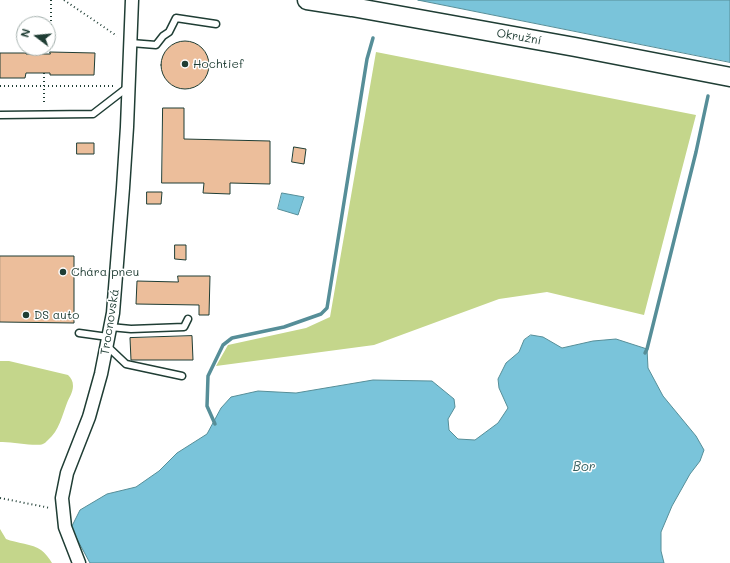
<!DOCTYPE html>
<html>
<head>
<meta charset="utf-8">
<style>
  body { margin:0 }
  #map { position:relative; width:730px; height:563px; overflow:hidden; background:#fff; font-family:Mali,sans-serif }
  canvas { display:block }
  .north { position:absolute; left:16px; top:16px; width:40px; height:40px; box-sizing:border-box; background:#fff; border:1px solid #a5b1ae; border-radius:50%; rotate:286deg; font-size:11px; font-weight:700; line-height:16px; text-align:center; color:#1f3d34 }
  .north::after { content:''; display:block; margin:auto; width:14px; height:18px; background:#1f3d34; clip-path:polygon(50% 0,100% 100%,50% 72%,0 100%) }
</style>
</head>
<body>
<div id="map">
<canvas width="730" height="563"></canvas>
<div class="north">N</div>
</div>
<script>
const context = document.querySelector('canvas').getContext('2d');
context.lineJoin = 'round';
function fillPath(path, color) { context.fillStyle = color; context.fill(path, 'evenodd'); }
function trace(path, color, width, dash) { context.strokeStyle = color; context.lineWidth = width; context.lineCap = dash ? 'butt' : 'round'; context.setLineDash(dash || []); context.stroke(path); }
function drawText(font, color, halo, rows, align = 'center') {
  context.font = font + ' Mali,sans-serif'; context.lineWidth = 3; context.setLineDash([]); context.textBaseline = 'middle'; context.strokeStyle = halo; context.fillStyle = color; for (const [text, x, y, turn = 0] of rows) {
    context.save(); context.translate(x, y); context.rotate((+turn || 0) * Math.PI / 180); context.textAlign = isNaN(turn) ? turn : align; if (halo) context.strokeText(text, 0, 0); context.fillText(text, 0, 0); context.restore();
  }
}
fillPath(new Path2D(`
  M 376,52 L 696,115 L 644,315 L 547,292 L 499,299 L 374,345 L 216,366 L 228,345 L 306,328 L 330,317 Z
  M 0,361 L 9,361 L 68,375 C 71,378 73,381 73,386 C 73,392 69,398 67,403 C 62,416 59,431 48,440 C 46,442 45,443 43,444 C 35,447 11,441 0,442 Z
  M 0,529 L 6,539 C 16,543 33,544 41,550 C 45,553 49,558 52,563 L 0,563 Z`), '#c4d68b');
const water = new Path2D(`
  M 418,0 L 730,0 L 730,62 Z
  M 282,193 L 304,197 L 298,215 L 278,209 Z
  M 531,335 L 543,337 L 562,348 L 593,341 L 616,339 L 647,349 L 648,368 L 663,396 L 696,436 L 704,450 L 700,461 L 690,474 L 672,506 L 661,532 L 661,551 L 664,563 L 90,563 L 71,528 L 80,510 L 107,494 L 136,487 L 159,471 L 177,453 L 207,434 L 221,408 L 231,397 L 258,391 L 296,393 L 373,380 L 432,381 L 454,399 L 455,407 L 448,419 L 449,430 L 458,439 L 475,440 L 498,423 L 508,408 L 499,388 L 498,379 L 506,363 L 519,352 L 524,340 Z`);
fillPath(water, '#7ac4da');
trace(water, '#568e98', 1);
trace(new Path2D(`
  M 645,353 L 647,349 L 696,152 L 708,96
  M 215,424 L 207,406 L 208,376 L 223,345 L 232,338 L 284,327 L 321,314 L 327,308 L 367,59 L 373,38`), '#568e98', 3.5);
const building = new Path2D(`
  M161 65a24 24 0 1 1 48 0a24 24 0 1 1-48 0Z
  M 50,52 L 95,53 L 94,75 L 50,75 L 50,73 L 26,73 L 25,78 L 0,78 L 0,53 L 26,53 L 26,54 L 50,54 Z
  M 163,108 L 184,108 L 184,139 L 270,141 L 270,184 L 230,183 L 230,194 L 203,193 L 204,183 L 162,183 Z
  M 77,143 L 94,143 L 94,154 L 77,154 Z
  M 294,147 L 306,149 L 304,164 L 292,162 Z
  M 147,192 L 162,192 L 161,204 L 147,204 Z
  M 175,245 L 186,245 L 186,260 L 175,259 Z
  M 0,256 L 74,256 L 74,323 L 0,322 Z
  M 178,276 L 210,276 L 209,315 L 199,315 L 199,305 L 136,304 L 137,281 L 178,282 Z
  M 192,336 L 193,360 L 131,360 L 130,338 Z`);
fillPath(building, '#ecbe9b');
trace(building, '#1f3d34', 1);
const lane = new Path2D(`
  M 131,43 L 156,45 L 163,36 L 169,32 L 176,18 L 216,24
  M 0,115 L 93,114 L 128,87
  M 110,327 L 131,329 L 184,327 L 188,319
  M 79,333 L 108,337
  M 107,346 L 126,364 L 182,376`);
const street = new Path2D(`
  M 79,563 L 65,527 L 62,498 L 67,473 L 89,417 L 101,374 L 113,313 L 123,188 L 127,127 L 132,0`);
const secondary = new Path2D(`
  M 307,0 L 352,7 L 575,47 L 730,77`);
trace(lane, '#1f3d34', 9);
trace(street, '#1f3d34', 15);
trace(secondary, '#1f3d34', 21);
trace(new Path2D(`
  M 51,0 L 51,48
  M 64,0 L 117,36
  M 44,73 L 44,105
  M 0,86 L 115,86
  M 0,498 L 50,508`), '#1f3d34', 2, [1, 3]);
trace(lane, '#fff', 6);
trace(street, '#fff', 12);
trace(secondary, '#fff', 18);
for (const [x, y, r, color] of [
  [185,64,4,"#1f3d34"],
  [63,272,4,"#1f3d34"],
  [26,315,4,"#1f3d34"]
]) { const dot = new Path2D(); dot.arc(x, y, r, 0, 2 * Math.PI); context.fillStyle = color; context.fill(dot); trace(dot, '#fff', 1.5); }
drawText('12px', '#1f3d34', '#fff', [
  ["Okružní",519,37,10],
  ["Trocnovská",110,322,-81]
]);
drawText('12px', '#1f3d34', '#fff', [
  ["Hochtief",193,64],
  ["Chára pneu",71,272],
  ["DS auto",34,315]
], 'left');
drawText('italic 13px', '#365f5e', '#fff', [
  ["Bor",584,467]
]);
</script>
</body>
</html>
